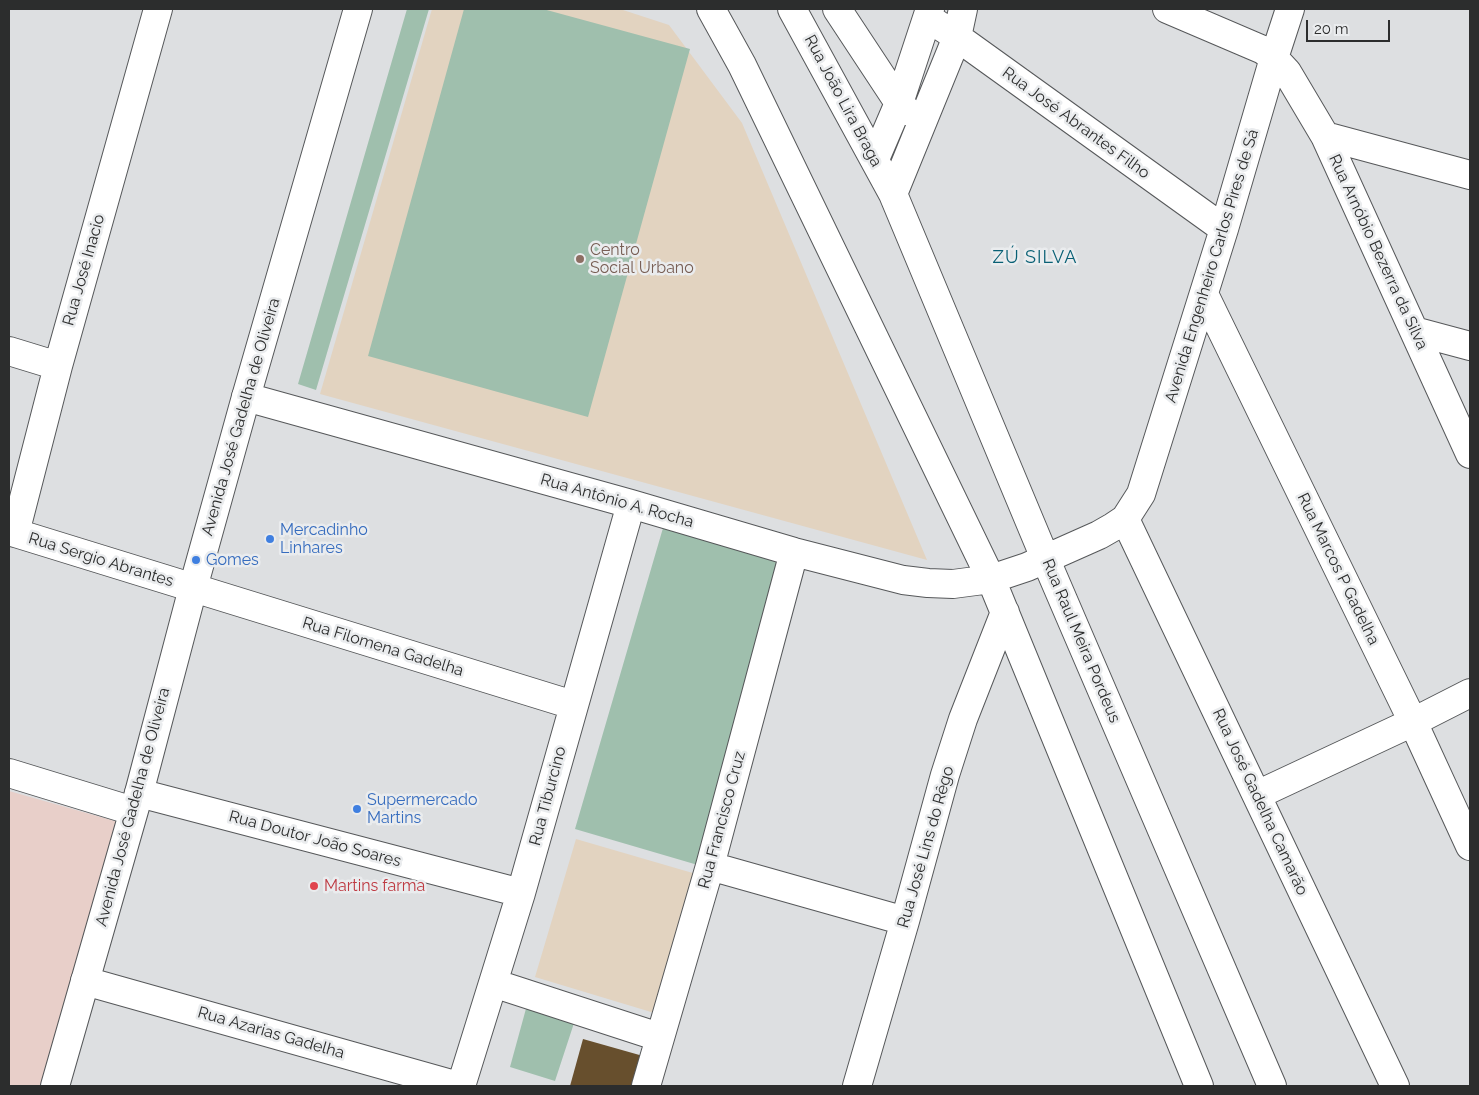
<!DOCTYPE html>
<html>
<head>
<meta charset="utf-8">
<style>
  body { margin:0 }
  #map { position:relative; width:1479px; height:1095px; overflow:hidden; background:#dddfe1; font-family:Raleway,sans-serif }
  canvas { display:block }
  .frame { position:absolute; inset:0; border:10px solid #2c2d2d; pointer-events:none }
  .scale { position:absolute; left:1306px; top:20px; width:84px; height:22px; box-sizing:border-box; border:2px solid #2c2d2d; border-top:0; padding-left:6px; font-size:15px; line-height:18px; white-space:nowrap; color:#2c2d2d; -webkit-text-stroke:4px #eaecee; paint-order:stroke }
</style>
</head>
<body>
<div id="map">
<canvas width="1479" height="1095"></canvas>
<div class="frame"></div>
<div class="scale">20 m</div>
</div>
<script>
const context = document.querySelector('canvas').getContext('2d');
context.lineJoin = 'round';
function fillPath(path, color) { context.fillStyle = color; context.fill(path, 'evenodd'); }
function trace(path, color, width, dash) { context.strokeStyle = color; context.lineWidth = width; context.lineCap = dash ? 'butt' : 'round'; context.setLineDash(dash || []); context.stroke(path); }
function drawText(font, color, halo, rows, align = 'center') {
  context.font = font + ' Raleway,sans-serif'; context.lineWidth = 5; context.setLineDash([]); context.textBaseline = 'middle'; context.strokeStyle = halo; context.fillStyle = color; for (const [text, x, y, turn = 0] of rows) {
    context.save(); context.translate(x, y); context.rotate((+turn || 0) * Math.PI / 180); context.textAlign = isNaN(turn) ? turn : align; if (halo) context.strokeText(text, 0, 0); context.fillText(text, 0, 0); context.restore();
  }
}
fillPath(new Path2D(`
  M 432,9 L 620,9 L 669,25 L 742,123 L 927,560 L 320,394 Z
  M 576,839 L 703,876 L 661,1015 L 535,977 Z`), '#e2d3c0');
fillPath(new Path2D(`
  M 9,791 L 129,825 L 53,1086 L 9,1086 Z`), '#e8cfc9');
fillPath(new Path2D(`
  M 407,9 L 429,9 L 316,390 L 298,384 Z
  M 464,9 L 543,9 L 690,49 L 588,417 L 368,356 Z
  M 663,528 L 796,567 L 708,868 L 575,829 Z
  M 527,1005 L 575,1020 L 555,1081 L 510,1067 Z`), '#9fbfad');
fillPath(new Path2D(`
  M 584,1041 L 647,1086 L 572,1085 Z`), '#0003');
fillPath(new Path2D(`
  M 583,1039 L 643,1056 L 635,1086 L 570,1086 Z`), '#674f2d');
const minor = new Path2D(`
  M 711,9 L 742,65 L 991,579 L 1199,1086
  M 792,9 L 893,194 L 1045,558 L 1272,1086
  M 837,9 L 899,103 L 907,111
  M 1167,9 L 1263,50 L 1274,58 L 1287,72 L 1325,136 L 1470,454
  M 928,18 L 957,37 L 1224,229
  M 1325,136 L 1470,175
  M 875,159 L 899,103 L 930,9
  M 893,194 L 957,37 L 963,9
  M 1204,294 L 1413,722 L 1470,846
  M 1414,331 L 1470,346
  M 9,351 L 58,366
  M 246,397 L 631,504 L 794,552 L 903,580 L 928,583 L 953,584 L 991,579 L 1027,567 L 1099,535 L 1113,527 L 1125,519 L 1141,494 L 1224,229 L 1274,58 L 1290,9
  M 1125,519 L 1395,1086
  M 9,531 L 573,705
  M 15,533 L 58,366 L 158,9
  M 139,793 L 521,893
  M 1257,795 L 1413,722 L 1470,693
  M 710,866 L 905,921
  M 85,981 L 458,1086
  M 493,983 L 659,1037
  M 461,1086 L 521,893 L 631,504
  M 646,1086 L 710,866 L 794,552
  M 857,1086 L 905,921 L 945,775 L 963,719 L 1005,612`);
const tertiary = new Path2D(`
  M 9,773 L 133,811`);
const secondary = new Path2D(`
  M 55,1086 L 139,793 L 193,588 L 246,397 L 358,9`);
trace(minor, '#56585a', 30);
trace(tertiary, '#56585a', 30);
trace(secondary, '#56585a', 30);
trace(minor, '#fff', 28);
trace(tertiary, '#fff', 28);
trace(secondary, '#fff', 28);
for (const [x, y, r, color] of [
  [580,259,5,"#8d6e63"],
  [270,539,5,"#3f7fe0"],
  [196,560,5,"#3f7fe0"],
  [357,809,5,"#3f7fe0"],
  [314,886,5,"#e0444e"]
]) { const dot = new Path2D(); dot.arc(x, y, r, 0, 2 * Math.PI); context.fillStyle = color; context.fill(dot); trace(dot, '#eaecee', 2); }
drawText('16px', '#2c2d2d', '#eaecee', [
  ["Rua João Lira Braga",843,101,62],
  ["Rua José Abrantes Filho",1076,123,36],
  ["Rua Arnóbio Bezerra da Silva",1378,252,65],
  ["Avenida Engenheiro Carlos Pires de Sá",1212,266,-73],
  ["Rua José Inacio",84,270,-74],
  ["Avenida José Gadelha de Oliveira",241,417,-74],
  ["Rua Antônio A. Rocha",617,501,16],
  ["Rua Sergio Abrantes",101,560,17],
  ["Rua Marcos P Gadelha",1338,569,64],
  ["Rua Raul Meira Pordeus",1081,641,67],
  ["Rua Filomena Gadelha",383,647,17],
  ["Rua Tiburcino",548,796,-75],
  ["Rua José Gadelha Camarão",1260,802,65],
  ["Avenida José Gadelha de Oliveira",133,807,-75],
  ["Rua Francisco Cruz",722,820,-75],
  ["Rua Doutor João Soares",315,839,15],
  ["Rua José Lins do Rêgo",926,847,-74],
  ["Rua Azarias Gadelha",271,1033,16]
]);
drawText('16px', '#785e54', '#eaecee', [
  ["Centro",590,250],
  ["Social Urbano",590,268]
], 'left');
drawText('16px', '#366cbe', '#eaecee', [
  ["Mercadinho",280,530],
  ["Linhares",280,548],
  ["Gomes",206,560],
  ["Supermercado",367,800],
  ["Martins",367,818]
], 'left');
drawText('16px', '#be3a42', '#eaecee', [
  ["Martins farma",324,886]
], 'left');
context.letterSpacing = '1px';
drawText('18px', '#096075', '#eaecee', [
  ["ZÚ SILVA",1035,258]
]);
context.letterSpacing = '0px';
</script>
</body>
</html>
